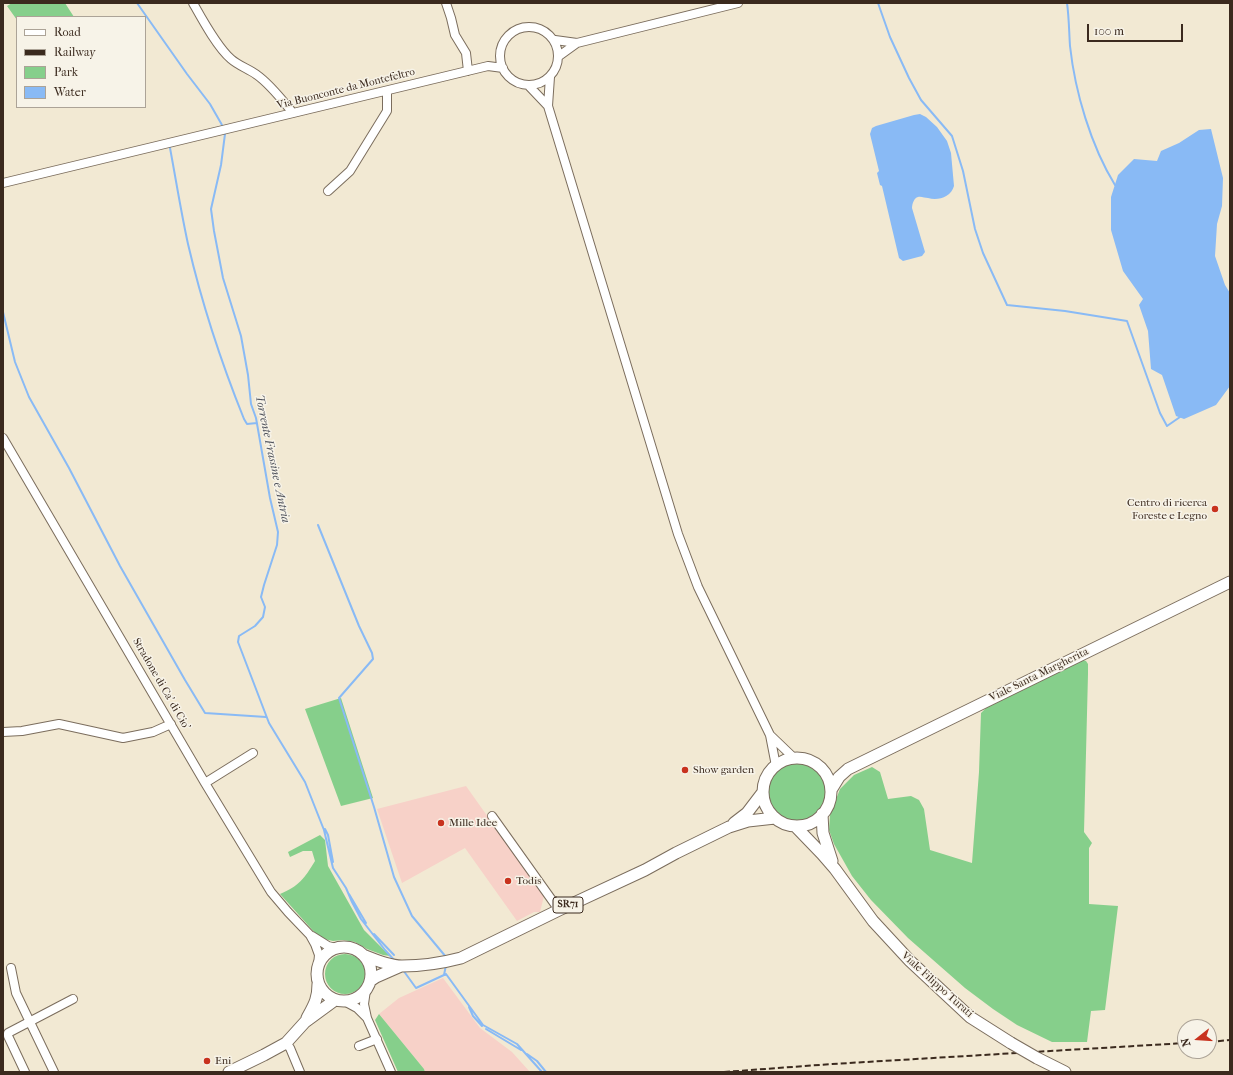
<!DOCTYPE html>
<html>
<head>
<meta charset="utf-8">
<style>
  body { margin:0 }
  #map { position:relative; width:1233px; height:1075px; overflow:hidden; background:#f2e9d3; font-family:"IM FELL French Canon",serif }
  canvas { display:block }
  .frame { position:absolute; inset:0; border:4px solid #3b2a1e; pointer-events:none }
  .legend { position:absolute; left:16px; top:16px; width:130px; height:92px; box-sizing:border-box; background:#f7f3e8; border:1px solid #aca397; margin:0; padding:5px 7px; list-style:none; font-size:12px; color:#3b2a1e }
  .legend li { display:flex; align-items:center; gap:8px; height:20px }
  .legend b { width:20px; border:1px solid #aca397 }
  .north { position:absolute; left:1177px; top:1019px; width:40px; height:40px; box-sizing:border-box; background:#f7f3e8; border:1px solid #aca397; border-radius:50%; rotate:253deg; font-size:11px; font-weight:700; line-height:16px; text-align:center; color:#3b2a1e }
  .north::after { content:''; display:block; margin:auto; width:14px; height:18px; background:#c8321e; clip-path:polygon(50% 0,100% 100%,50% 72%,0 100%) }
  .scale { position:absolute; left:1087px; top:24px; width:96px; height:18px; box-sizing:border-box; border:2px solid #3b2a1e; border-top:0; padding-left:5px; font-size:12px; line-height:14px; white-space:nowrap; color:#3b2a1e; -webkit-text-stroke:3px #f7f3e8; paint-order:stroke }
</style>
</head>
<body>
<div id="map">
<canvas width="1233" height="1075"></canvas>
<div class="frame"></div>
<ul class="legend">
<li><b style="height:5px;background:#fff"></b>Road</li>
<li><b style="height:5px;background:#3b2a1e"></b>Railway</li>
<li><b style="height:11px;background:#86cf8b"></b>Park</li>
<li><b style="height:11px;background:#89baf5"></b>Water</li>
</ul>
<div class="north">N</div>
<div class="scale">100 m</div>
</div>
<script>
const context = document.querySelector('canvas').getContext('2d');
context.lineJoin = 'round';
function fillPath(path, color) { context.fillStyle = color; context.fill(path, 'evenodd'); }
function trace(path, color, width, dash) { context.strokeStyle = color; context.lineWidth = width; context.lineCap = dash ? 'butt' : 'round'; context.setLineDash(dash || []); context.stroke(path); }
function drawText(font, color, halo, rows, align = 'center') {
  context.font = font + ' "IM FELL French Canon",serif'; context.lineWidth = 3; context.setLineDash([]); context.textBaseline = 'middle'; context.strokeStyle = halo; context.fillStyle = color; for (const [text, x, y, turn = 0] of rows) {
    context.save(); context.translate(x, y); context.rotate((+turn || 0) * Math.PI / 180); context.textAlign = isNaN(turn) ? turn : align; if (halo) context.strokeText(text, 0, 0); context.fillText(text, 0, 0); context.restore();
  }
}
fillPath(new Path2D(`
  M 466,786 L 544,896 L 540,912 L 534,912 L 517,921 L 465,848 L 402,883 L 377,809 Z
  M 443,978 L 480,1028 L 512,1052 L 530,1072 L 425,1072 L 424,1069 L 379,1014 L 399,998 Z`), '#f7d1c8');
fillPath(new Path2D(`
  M 12,3 L 65,3 L 74,17 L 17,17 L 17,20 L 7,6 Z
  M 1083,660 L 1086,661 L 1088,664 L 1088,674 L 1084,832 L 1092,843 L 1089,848 L 1089,904 L 1118,906 L 1105,1010 L 1091,1011 L 1087,1042 L 1052,1042 L 1017,1025 L 993,1009 L 965,988 L 908,938 L 871,900 L 852,876 L 834,844 L 829,830 L 830,815 L 840,789 L 854,775 L 872,767 L 880,772 L 888,799 L 911,796 L 919,800 L 924,809 L 930,850 L 972,863 L 979,772 L 981,713 L 988,706 Z
  M 341,698 L 373,798 L 341,806 L 305,709 Z
  M768 792a29 29 0 1 1 58 0a29 29 0 1 1-58 0Z
  M 320,835 L 325,840 L 328,866 L 364,930 L 390,956 L 383,955 L 367,949 L 355,942 L 343,940 L 333,941 L 324,939 L 316,934 L 280,894 C 299,886 304,879 315,861 L 312,851 L 303,851 L 290,857 L 288,852 Z
  M325 974a20 20 0 1 1 40 0a20 20 0 1 1-40 0Z
  M 379,1014 L 424,1069 L 425,1072 L 398,1072 L 375,1020 Z`), '#86cf8b');
fillPath(new Path2D(`
  M 920,114 L 926,117 L 937,127 L 947,141 L 951,153 L 954,186 C 951,197 938,201 928,198 C 925,198 921,196 918,197 C 914,198 912,204 912,208 L 925,252 L 922,256 L 903,261 L 899,258 L 882,186 L 880,185 L 877,173 L 879,171 L 870,134 L 872,128 L 876,126 L 914,115 Z
  M 1211,129 L 1223,178 L 1222,206 L 1217,224 L 1215,256 L 1225,285 L 1230,293 L 1230,386 L 1216,405 L 1184,419 L 1176,416 L 1162,375 L 1151,369 L 1148,331 L 1139,305 L 1143,299 L 1123,271 L 1111,230 L 1111,197 L 1118,175 L 1134,159 L 1157,161 L 1161,151 L 1179,143 L 1199,130 Z`), '#89baf5');
trace(new Path2D(`
  M 137,3 L 187,74 L 210,104 L 222,125
  M 878,3 L 890,37 L 909,78 L 921,100 L 952,136 L 963,171 L 975,229 L 983,253 L 1007,305 L 1065,311 L 1127,321 L 1160,413 L 1167,426 L 1180,417
  M 1067,3 C 1069,17 1069,31 1070,46 C 1075,92 1091,146 1115,185
  M 225,134 L 221,165 L 211,209 L 214,231 L 223,278 L 241,336 L 248,375 L 251,404 L 256,418 L 270,498 L 278,532 L 277,545 L 264,585 L 261,597 L 265,607 L 263,617 L 255,626 L 239,636 L 238,642 L 269,723 L 305,782 L 324,830 L 333,868 L 346,888 L 352,902 L 361,919 L 385,950 L 395,961
  M 170,148 C 176,180 181,212 188,244 C 202,304 221,362 244,419 L 247,424 L 257,423
  M 3,312 L 15,362 L 29,397 L 69,468 L 120,566 L 185,680 L 205,713 L 266,717
  M 318,525 L 359,626 L 372,653 L 373,659 L 339,698 L 374,807 L 394,877 L 412,916 L 446,957
  M 325,829 L 328,835 L 333,862
  M 349,894 L 366,923
  M 374,934 L 394,955
  M 403,970 L 416,988 L 444,975
  M 444,975 L 446,965
  M 445,975 L 446,974 L 483,1025 L 517,1044 L 542,1072
  M 469,1007 L 473,1016 L 482,1026
  M 486,1029 L 521,1050
  M 527,1054 L 537,1061 L 546,1072`), '#89baf5', 2);
const minor = new Path2D(`
  M 193,3 C 202,19 217,47 231,59 C 239,66 249,69 257,75 C 271,85 282,100 293,113
  M 446,3 L 451,18 L 455,35 L 466,53 L 468,71
  M500 56a29 29 0 1 1 58 0a29 29 0 1 1-58 0Z
  M 555,40 L 577,43
  M 559,56 L 577,43 L 738,3
  M 550,77 L 548,106 L 678,534 L 698,587 L 770,735 L 776,766
  M 529,86 L 548,106
  M 3,183 L 488,66 L 503,68
  M 328,191 L 350,171 L 387,111 L 387,91
  M 3,438 L 205,783 L 271,892 L 288,912 L 310,935 L 315,944 L 319,955 L 318,965
  M 3,732 L 22,731 L 59,724 L 123,738 L 153,732 L 171,724
  M 770,735 L 794,758
  M 205,783 L 253,753
  M 492,816 L 559,910
  M 312,936 L 328,946 L 336,948
  M 11,968 L 16,993 L 54,1072
  M 366,990 L 364,1004 L 367,1018 L 391,1072
  M 346,1002 L 357,1008 L 367,1018
  M 286,1043 L 290,1048 L 300,1072
  M 359,1046 L 377,1039
  M 25,1072 L 8,1036 L 8,1033 L 73,999`);
const major = new Path2D(`
  M763 792a34 34 0 1 1 68 0a34 34 0 1 1-68 0Z
  M 831,790 L 839,777 L 848,769 L 1230,582
  M 822,814 L 823,833 L 832,861
  M 734,823 L 747,813 L 763,792
  M 795,826 L 822,854 L 835,869 L 873,921 L 910,961 L 970,1017 L 1011,1043
  M317 974a27 27 0 1 1 54 0a27 27 0 1 1-54 0Z
  M 363,955 C 375,960 390,966 402,966 C 422,966 442,963 461,958 L 559,910 L 645,870 L 676,853 L 729,827 L 748,821 L 775,818
  M 370,981 L 376,977 L 401,966
  M 307,1018 C 314,1005 318,999 318,984
  M 1037,1058 L 1065,1072
  M 229,1072 L 264,1055 L 286,1043 L 305,1022 L 335,1000`);
trace(minor, '#7b6d5d', 10);
trace(major, '#7b6d5d', 13);
trace(minor, '#fff', 8);
trace(major, '#fff', 11);
trace(new Path2D(`
  M 1209,1042 L 1230,1040
  M 724,1072 L 832,1064 L 1185,1043`), '#3b2a1e', 2, [6, 3]);
const majorBridge = new Path2D(`
  M 1011,1043 L 1037,1058`);
trace(majorBridge, '#7b6d5d', 13, []);
trace(majorBridge, '#fff', 11);
for (const [x, y, r, color] of [
  [1215,509,4,"#c8321e"],
  [685,770,4,"#c8321e"],
  [441,823,4,"#c8321e"],
  [508,881,4,"#c8321e"],
  [207,1061,4,"#c8321e"]
]) { const dot = new Path2D(); dot.arc(x, y, r, 0, 2 * Math.PI); context.fillStyle = color; context.fill(dot); trace(dot, '#f7f3e8', 1.5); }
for (const [x, y, w] of [
  [568,905,30]
]) { const box = new Path2D(); box.roundRect(x - w / 2, y - 8, w, 16, 3); context.fillStyle = '#f7f3e8'; context.fill(box); trace(box, '#3b2a1e', 1); }
drawText('bold 10px', '#3b2a1e', null, [
  ["SR71",568,905]
]);
drawText('11px', '#3b2a1e', '#f7f3e8', [
  ["Via Buonconte da Montefeltro",346,89,-14],
  ["Viale Santa Margherita",1039,675,-26],
  ["Stradone di Ca' di Cio'",161,684,60],
  ["Viale Filippo Turati",937,985,42]
]);
drawText('11px', '#3b2a1e', '#f7f3e8', [
  ["Centro di ricerca",1207,503,"right"],
  ["Foreste e Legno",1207,516,"right"],
  ["Show garden",693,770],
  ["Mille Idee",449,823],
  ["Todis",516,881],
  ["Eni",215,1061]
], 'left');
drawText('italic 12px', '#52555e', '#f7f3e8', [
  ["Torrente Frassine e Antria",272,459,78]
]);
</script>
</body>
</html>
